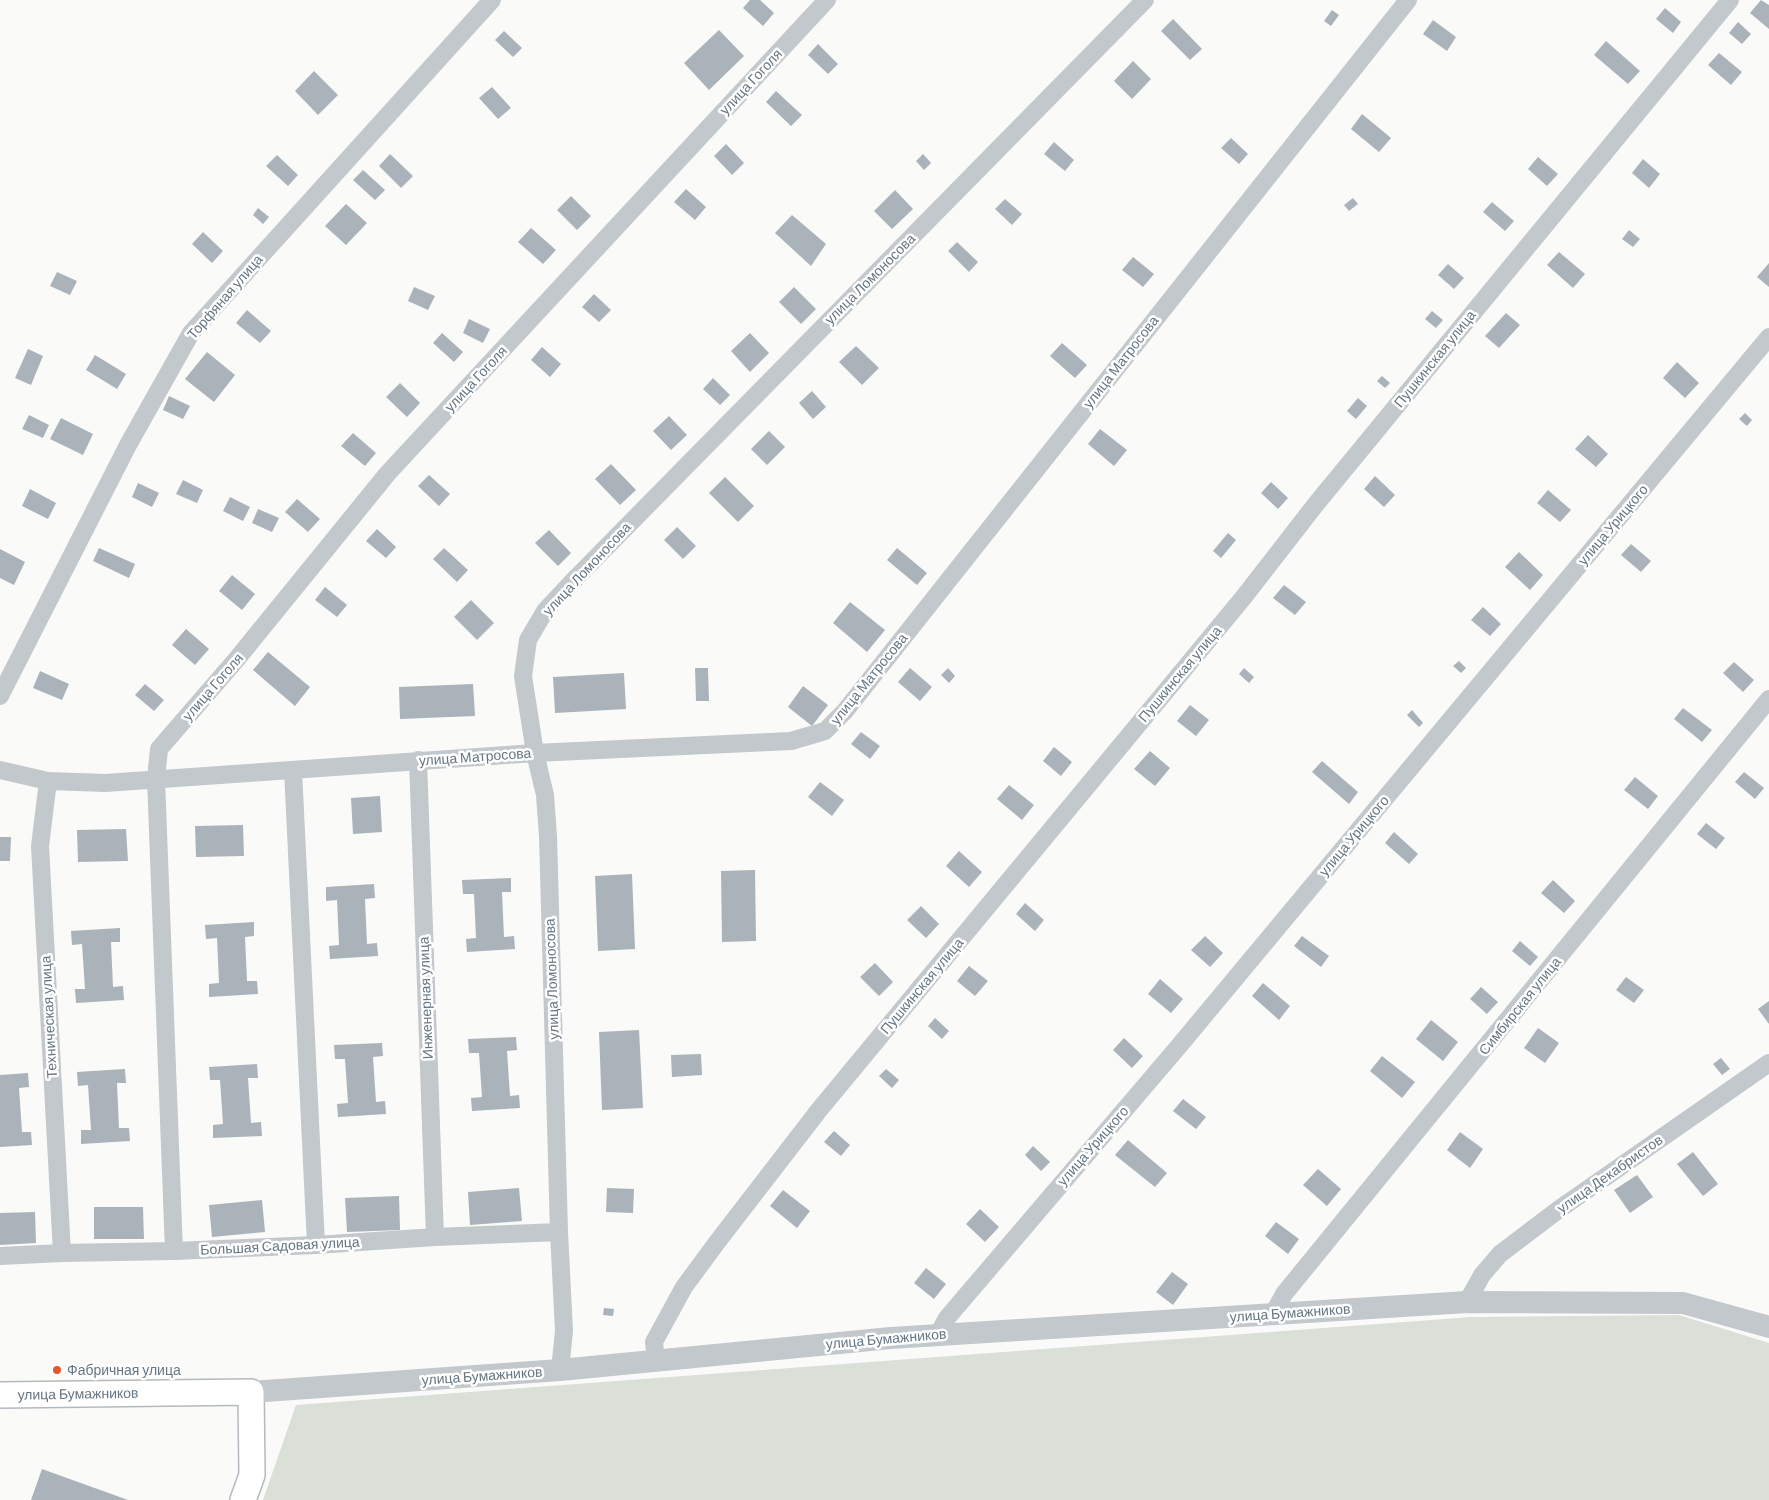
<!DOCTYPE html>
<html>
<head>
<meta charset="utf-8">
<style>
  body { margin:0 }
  canvas { display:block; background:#fafaf8 }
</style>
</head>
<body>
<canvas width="1769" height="1500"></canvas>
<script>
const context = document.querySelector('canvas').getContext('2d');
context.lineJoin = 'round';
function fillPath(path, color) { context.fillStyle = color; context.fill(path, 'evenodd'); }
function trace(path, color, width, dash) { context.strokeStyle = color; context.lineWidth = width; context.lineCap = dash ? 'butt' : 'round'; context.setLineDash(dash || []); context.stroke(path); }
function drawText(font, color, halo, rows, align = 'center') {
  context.font = font + ' Barlow,sans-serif'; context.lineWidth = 5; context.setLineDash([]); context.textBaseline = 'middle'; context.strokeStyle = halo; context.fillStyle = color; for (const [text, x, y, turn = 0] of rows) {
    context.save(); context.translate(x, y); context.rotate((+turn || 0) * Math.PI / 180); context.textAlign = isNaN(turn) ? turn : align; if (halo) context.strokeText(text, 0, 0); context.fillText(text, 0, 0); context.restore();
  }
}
fillPath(new Path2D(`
  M 1679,1315 L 1769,1343 L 1769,1500 L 263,1500 L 296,1405 L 1471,1317 Z`), '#dadfd7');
fillPath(new Path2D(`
  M 750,0 L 760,0 L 774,13 L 763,26 L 743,8 Z
  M 1761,0 L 1769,5 L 1769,29 L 1750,13 Z
  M 1665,8 L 1681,22 L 1673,33 L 1656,19 Z
  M 1332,10 L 1339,15 L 1331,26 L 1324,21 Z
  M 1173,19 L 1202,49 L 1190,60 L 1161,31 Z
  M 1433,20 L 1456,37 L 1447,51 L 1423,34 Z
  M 1738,22 L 1751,34 L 1742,44 L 1729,33 Z
  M 719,30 L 744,56 L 709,90 L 684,63 Z
  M 504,31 L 522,48 L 513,57 L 495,40 Z
  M 1606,41 L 1640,71 L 1628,84 L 1594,55 Z
  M 818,44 L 838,64 L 828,74 L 808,55 Z
  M 1719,53 L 1742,72 L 1731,85 L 1708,65 Z
  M 1133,61 L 1151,79 L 1132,99 L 1114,81 Z
  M 314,71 L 338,95 L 318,115 L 295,91 Z
  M 492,87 L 511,108 L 498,119 L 479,98 Z
  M 776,91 L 802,115 L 791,126 L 766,102 Z
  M 1362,114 L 1391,138 L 1379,152 L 1351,129 Z
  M 1231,138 L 1248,154 L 1239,164 L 1221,148 Z
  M 1054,142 L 1074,160 L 1065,171 L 1044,154 Z
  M 726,144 L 744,163 L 732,175 L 714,156 Z
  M 390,154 L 413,176 L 401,188 L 379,166 Z
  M 923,154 L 931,163 L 924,170 L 916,161 Z
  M 277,155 L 298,175 L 288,186 L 266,166 Z
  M 1538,157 L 1558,174 L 1547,186 L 1528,169 Z
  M 1643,159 L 1660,174 L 1649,188 L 1632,173 Z
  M 363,170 L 385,190 L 375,200 L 353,180 Z
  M 686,189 L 706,207 L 695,220 L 674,202 Z
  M 895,190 L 913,209 L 892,229 L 874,211 Z
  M 571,196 L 591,216 L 577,230 L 557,210 Z
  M 1353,198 L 1358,204 L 1349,211 L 1344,205 Z
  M 1005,199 L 1022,214 L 1012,225 L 995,209 Z
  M 1492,202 L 1514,221 L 1505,231 L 1483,212 Z
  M 346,204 L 367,223 L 346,245 L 325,226 Z
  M 258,208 L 269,217 L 263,224 L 253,215 Z
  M 792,215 L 826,244 L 811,266 L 775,233 Z
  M 531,228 L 556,250 L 543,264 L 518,242 Z
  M 1629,230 L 1640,239 L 1633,247 L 1622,239 Z
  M 203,232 L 223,251 L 212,263 L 192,244 Z
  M 957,242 L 978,262 L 969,272 L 948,251 Z
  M 1559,252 L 1585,274 L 1573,288 L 1547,265 Z
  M 1133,257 L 1154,274 L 1143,287 L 1122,270 Z
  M 1769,263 L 1769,287 L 1757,277 Z
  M 1448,264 L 1464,278 L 1454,289 L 1438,275 Z
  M 57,272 L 77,281 L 70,295 L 50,286 Z
  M 414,287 L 435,296 L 428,310 L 408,301 Z
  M 794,287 L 816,309 L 801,324 L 779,302 Z
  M 594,294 L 611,310 L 599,322 L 582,307 Z
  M 247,310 L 271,331 L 260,343 L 236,323 Z
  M 1432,311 L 1443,320 L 1436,328 L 1425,319 Z
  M 1506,313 L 1520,325 L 1499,348 L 1485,336 Z
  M 469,319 L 490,329 L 483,343 L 463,333 Z
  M 442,333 L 463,352 L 454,362 L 433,343 Z
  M 750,333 L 769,353 L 750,372 L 731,351 Z
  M 1062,343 L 1087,365 L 1075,378 L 1050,356 Z
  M 856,346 L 879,368 L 862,385 L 839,362 Z
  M 542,347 L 561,364 L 550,377 L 531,360 Z
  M 28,349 L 43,356 L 31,385 L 15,378 Z
  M 207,352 L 235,375 L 214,402 L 185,379 Z
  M 95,355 L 126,374 L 117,389 L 86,370 Z
  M 1677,362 L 1699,383 L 1685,398 L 1663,378 Z
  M 1382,376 L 1390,383 L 1385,388 L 1377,381 Z
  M 713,378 L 730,395 L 720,405 L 703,389 Z
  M 400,383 L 420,403 L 407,417 L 386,397 Z
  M 812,391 L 826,407 L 813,419 L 799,403 Z
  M 169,396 L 190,406 L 183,419 L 163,410 Z
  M 1358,398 L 1367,406 L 1356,419 L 1347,411 Z
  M 1745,413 L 1752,420 L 1747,426 L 1739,419 Z
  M 29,415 L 49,425 L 43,438 L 22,429 Z
  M 669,416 L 687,435 L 671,450 L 653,431 Z
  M 61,418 L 93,434 L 83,455 L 50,439 Z
  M 1100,429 L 1127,450 L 1114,466 L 1088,444 Z
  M 769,431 L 785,447 L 767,465 L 751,449 Z
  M 353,433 L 376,453 L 365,466 L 341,446 Z
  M 1588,435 L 1608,454 L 1596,467 L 1575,449 Z
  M 611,464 L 636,490 L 620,505 L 595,479 Z
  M 429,475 L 450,494 L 439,506 L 418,486 Z
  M 1375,476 L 1395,495 L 1384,507 L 1364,489 Z
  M 725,477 L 754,506 L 738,522 L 709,493 Z
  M 183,480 L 203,490 L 197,503 L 176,494 Z
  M 1271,482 L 1288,498 L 1278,509 L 1261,493 Z
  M 138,483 L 159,493 L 152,507 L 132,497 Z
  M 30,489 L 56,503 L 48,519 L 22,506 Z
  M 1548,490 L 1571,510 L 1560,522 L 1537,503 Z
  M 230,497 L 250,507 L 243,521 L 223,511 Z
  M 297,499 L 320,519 L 308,532 L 285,512 Z
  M 258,509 L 279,518 L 272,532 L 252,523 Z
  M 677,527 L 696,546 L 683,559 L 664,540 Z
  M 377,529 L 396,547 L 386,558 L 366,541 Z
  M 549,530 L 571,553 L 558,566 L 535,543 Z
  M 1228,533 L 1236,540 L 1221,558 L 1213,551 Z
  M 1631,544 L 1651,561 L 1641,572 L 1621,555 Z
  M 99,548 L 135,564 L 129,578 L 93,561 Z
  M 444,548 L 468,570 L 457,582 L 433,559 Z
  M 897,548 L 927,573 L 917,585 L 887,560 Z
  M 0,549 L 25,562 L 14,585 L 0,578 Z
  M 1519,552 L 1543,575 L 1530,590 L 1505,567 Z
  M 232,575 L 255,594 L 242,610 L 219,591 Z
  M 1284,585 L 1306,602 L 1295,615 L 1273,598 Z
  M 325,587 L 347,605 L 337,617 L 315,600 Z
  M 471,600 L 494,623 L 477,640 L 454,617 Z
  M 850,602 L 885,630 L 867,652 L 833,623 Z
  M 1483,607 L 1501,624 L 1490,636 L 1471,620 Z
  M 186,629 L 209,649 L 195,665 L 172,645 Z
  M 268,652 L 310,687 L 295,706 L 253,670 Z
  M 1459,661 L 1466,668 L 1461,673 L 1453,666 Z
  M 1734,662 L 1754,680 L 1743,692 L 1723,673 Z
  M 695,668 L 708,668 L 709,701 L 696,701 Z
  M 910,668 L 932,687 L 920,701 L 898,682 Z
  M 948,668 L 955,676 L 949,683 L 941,675 Z
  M 1244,668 L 1254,677 L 1249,683 L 1239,674 Z
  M 40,671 L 69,684 L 62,700 L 33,688 Z
  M 624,673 L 626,709 L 555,713 L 553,677 Z
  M 145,684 L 164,700 L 154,711 L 135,695 Z
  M 473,684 L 475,716 L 400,719 L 399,687 Z
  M 803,686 L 828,705 L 812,726 L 788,707 Z
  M 1190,705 L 1209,720 L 1196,736 L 1177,721 Z
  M 1683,708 L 1712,730 L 1702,742 L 1674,719 Z
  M 1412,710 L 1423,723 L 1419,727 L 1407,715 Z
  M 861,732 L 880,746 L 870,759 L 851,744 Z
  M 1054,747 L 1072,762 L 1061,776 L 1043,761 Z
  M 1150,751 L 1170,768 L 1155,786 L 1134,769 Z
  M 1322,761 L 1358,792 L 1349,804 L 1312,772 Z
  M 1744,772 L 1764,788 L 1755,799 L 1735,782 Z
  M 1635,777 L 1658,796 L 1648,809 L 1624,790 Z
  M 820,782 L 844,800 L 832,816 L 808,797 Z
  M 1009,785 L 1034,805 L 1022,820 L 997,799 Z
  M 380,796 L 382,832 L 353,834 L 351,798 Z
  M 1706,823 L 1725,838 L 1716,849 L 1697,834 Z
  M 243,825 L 244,856 L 196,857 L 195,826 Z
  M 126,829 L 128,861 L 78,862 L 77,830 Z
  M 1394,832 L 1418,854 L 1409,864 L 1385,843 Z
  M 0,837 L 11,837 L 10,861 L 0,861 Z
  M 959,851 L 982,872 L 969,887 L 946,866 Z
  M 755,870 L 756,941 L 722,942 L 721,871 Z
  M 632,874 L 635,949 L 598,951 L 595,876 Z
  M 511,878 L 511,892 L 502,892 L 504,937 L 514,936 L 515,949 L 467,952 L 466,939 L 476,938 L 474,894 L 463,894 L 462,880 Z
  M 1553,880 L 1575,901 L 1564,913 L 1541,893 Z
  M 374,884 L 375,898 L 365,899 L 367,944 L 377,943 L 378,956 L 330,959 L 329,946 L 339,945 L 337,900 L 326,901 L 326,887 Z
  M 1025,903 L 1044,920 L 1035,931 L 1016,914 Z
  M 921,906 L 939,924 L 926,938 L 907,920 Z
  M 254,922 L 254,936 L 245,937 L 247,981 L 257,981 L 258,994 L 209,997 L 209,984 L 219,983 L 217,938 L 206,939 L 205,925 Z
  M 120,928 L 120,942 L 111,942 L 113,987 L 123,986 L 124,1000 L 76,1003 L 75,989 L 85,989 L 82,944 L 72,945 L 71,931 Z
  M 1205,936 L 1223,953 L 1210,967 L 1191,950 Z
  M 1302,936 L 1329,956 L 1321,967 L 1294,946 Z
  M 1520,941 L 1538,957 L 1530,966 L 1512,951 Z
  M 875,963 L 893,982 L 879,996 L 860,977 Z
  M 969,966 L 988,981 L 975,996 L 957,981 Z
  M 1626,977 L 1644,990 L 1634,1003 L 1616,990 Z
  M 1160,979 L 1183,999 L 1171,1013 L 1148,994 Z
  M 1263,983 L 1290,1006 L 1279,1020 L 1252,996 Z
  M 1481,987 L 1498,1002 L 1487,1014 L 1470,999 Z
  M 1769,1001 L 1769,1024 L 1758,1009 Z
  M 935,1018 L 949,1031 L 942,1039 L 928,1026 Z
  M 1431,1020 L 1458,1042 L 1443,1061 L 1416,1039 Z
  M 1538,1028 L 1559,1043 L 1545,1063 L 1524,1048 Z
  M 639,1030 L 643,1108 L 602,1110 L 599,1032 Z
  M 516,1037 L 517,1050 L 507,1051 L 510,1096 L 519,1095 L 520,1108 L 472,1111 L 471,1098 L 482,1097 L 479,1053 L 469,1053 L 468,1039 Z
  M 1124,1038 L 1143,1056 L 1132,1068 L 1113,1050 Z
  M 382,1043 L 383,1056 L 373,1057 L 376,1102 L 385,1101 L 386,1114 L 338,1117 L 337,1104 L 348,1103 L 345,1059 L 335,1059 L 334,1045 Z
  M 701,1054 L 702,1075 L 672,1077 L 671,1055 Z
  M 1382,1056 L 1415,1082 L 1402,1098 L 1370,1071 Z
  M 1721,1058 L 1730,1069 L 1722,1075 L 1713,1064 Z
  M 257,1064 L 258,1078 L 248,1078 L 251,1123 L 261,1122 L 262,1136 L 213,1138 L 213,1125 L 223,1124 L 220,1080 L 210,1080 L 209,1067 Z
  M 125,1069 L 126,1083 L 117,1083 L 119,1128 L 129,1128 L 130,1141 L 81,1144 L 81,1130 L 91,1130 L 88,1085 L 78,1086 L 77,1072 Z
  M 886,1069 L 899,1080 L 892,1088 L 879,1076 Z
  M 28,1073 L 29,1087 L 19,1088 L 22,1132 L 31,1132 L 32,1145 L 0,1147 L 0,1075 Z
  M 1183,1099 L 1206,1117 L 1196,1129 L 1173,1111 Z
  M 834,1131 L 850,1145 L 841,1156 L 824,1142 Z
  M 1460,1132 L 1483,1149 L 1470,1168 L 1447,1150 Z
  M 1128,1140 L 1167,1173 L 1155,1187 L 1115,1155 Z
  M 1033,1146 L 1050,1162 L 1041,1171 L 1025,1155 Z
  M 1693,1152 L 1718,1184 L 1703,1196 L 1677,1164 Z
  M 1318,1169 L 1341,1189 L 1327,1206 L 1303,1185 Z
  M 1637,1175 L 1653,1197 L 1630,1213 L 1614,1190 Z
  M 519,1188 L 522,1221 L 470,1225 L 468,1192 Z
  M 607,1188 L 634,1189 L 633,1213 L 606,1212 Z
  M 783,1190 L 810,1211 L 797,1228 L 770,1206 Z
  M 399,1196 L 400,1230 L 347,1232 L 345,1198 Z
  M 262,1200 L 265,1232 L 212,1237 L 209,1205 Z
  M 94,1207 L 143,1207 L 144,1239 L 94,1239 Z
  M 980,1209 L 999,1227 L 985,1242 L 966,1224 Z
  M 35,1212 L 36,1243 L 0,1245 L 0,1213 Z
  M 1276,1222 L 1299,1239 L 1288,1254 L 1265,1236 Z
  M 926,1268 L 946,1284 L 934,1299 L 914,1283 Z
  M 1172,1272 L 1188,1284 L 1173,1305 L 1156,1292 Z
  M 604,1308 L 614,1309 L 613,1316 L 603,1315 Z
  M 42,1469 L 128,1500 L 31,1500 Z`), '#aab3b9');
const secondary = new Path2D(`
  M 0,1395 L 251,1392 L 252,1475 L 243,1500`);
trace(secondary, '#b3babf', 28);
trace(new Path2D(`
  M 0,696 L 128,445 L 191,333 L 492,0
  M 418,760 L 435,1237
  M 0,770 L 48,781 L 105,783 L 535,753 L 791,741 L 825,731 L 845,711 L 1408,0
  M 293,770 L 316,1245
  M 48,781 L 40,846 L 62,1253
  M 174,1251 L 156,779 L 159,749 L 236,660 L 388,473 L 827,0
  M 0,1256 L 62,1253 L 174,1251 L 316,1245 L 435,1237 L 559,1232
  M 1467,1302 L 1482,1275 L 1500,1254 L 1558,1210 L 1769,1063
  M 1273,1314 L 1284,1294 L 1769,699
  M 938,1335 L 947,1318 L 1179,1046 L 1769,337
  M 656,1361 L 654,1342 L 684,1287 L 718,1241 L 819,1110 L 1243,598 L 1316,504 L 1730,0
  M 560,1370 L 564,1331 L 559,1232 L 548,836 L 545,795 L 535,753 L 523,676 L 528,640 L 545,611 L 575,579 L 1145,0`), '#c3c8cc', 18);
trace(new Path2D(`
  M 251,1392 L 560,1370 L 891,1338 L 1467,1302 L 1683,1303 L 1769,1327`), '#c3c8cc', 22);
trace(secondary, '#fff', 25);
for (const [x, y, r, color] of [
  [57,1370,5,"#e4572e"]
]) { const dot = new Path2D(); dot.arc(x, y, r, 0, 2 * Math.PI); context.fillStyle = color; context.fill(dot); trace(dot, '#fff', 2); }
drawText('14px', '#657683', '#fff', [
  ["улица Гоголя",751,82,-47],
  ["улица Ломоносова",870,279,-45],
  ["Торфяная улица",225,297,-49],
  ["Пушкинская улица",1435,359,-51],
  ["улица Матросова",1121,362,-52],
  ["улица Гоголя",476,379,-47],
  ["улица Урицкого",1613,525,-50],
  ["улица Ломоносова",587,569,-47],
  ["Пушкинская улица",1180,674,-50],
  ["улица Матросова",869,679,-51],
  ["улица Гоголя",213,687,-49],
  ["улица Матросова",475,757,-4],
  ["улица Урицкого",1354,836,-50],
  ["улица Ломоносова",552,979,-92],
  ["Пушкинская улица",922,986,-50],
  ["Инженерная улица",426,998,-92],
  ["Симбирская улица",1520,1006,-51],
  ["Техническая улица",49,1017,-93],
  ["улица Урицкого",1093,1146,-49],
  ["улица Декабристов",1610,1174,-35],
  ["Большая Садовая улица",280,1246,-3],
  ["улица Бумажников",1290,1313,-4],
  ["улица Бумажников",886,1339,-5],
  ["улица Бумажников",482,1376,-4],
  ["улица Бумажников",78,1394,-1]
]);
drawText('14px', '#657683', '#fff', [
  ["Фабричная улица",67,1370]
], 'left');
</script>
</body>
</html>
